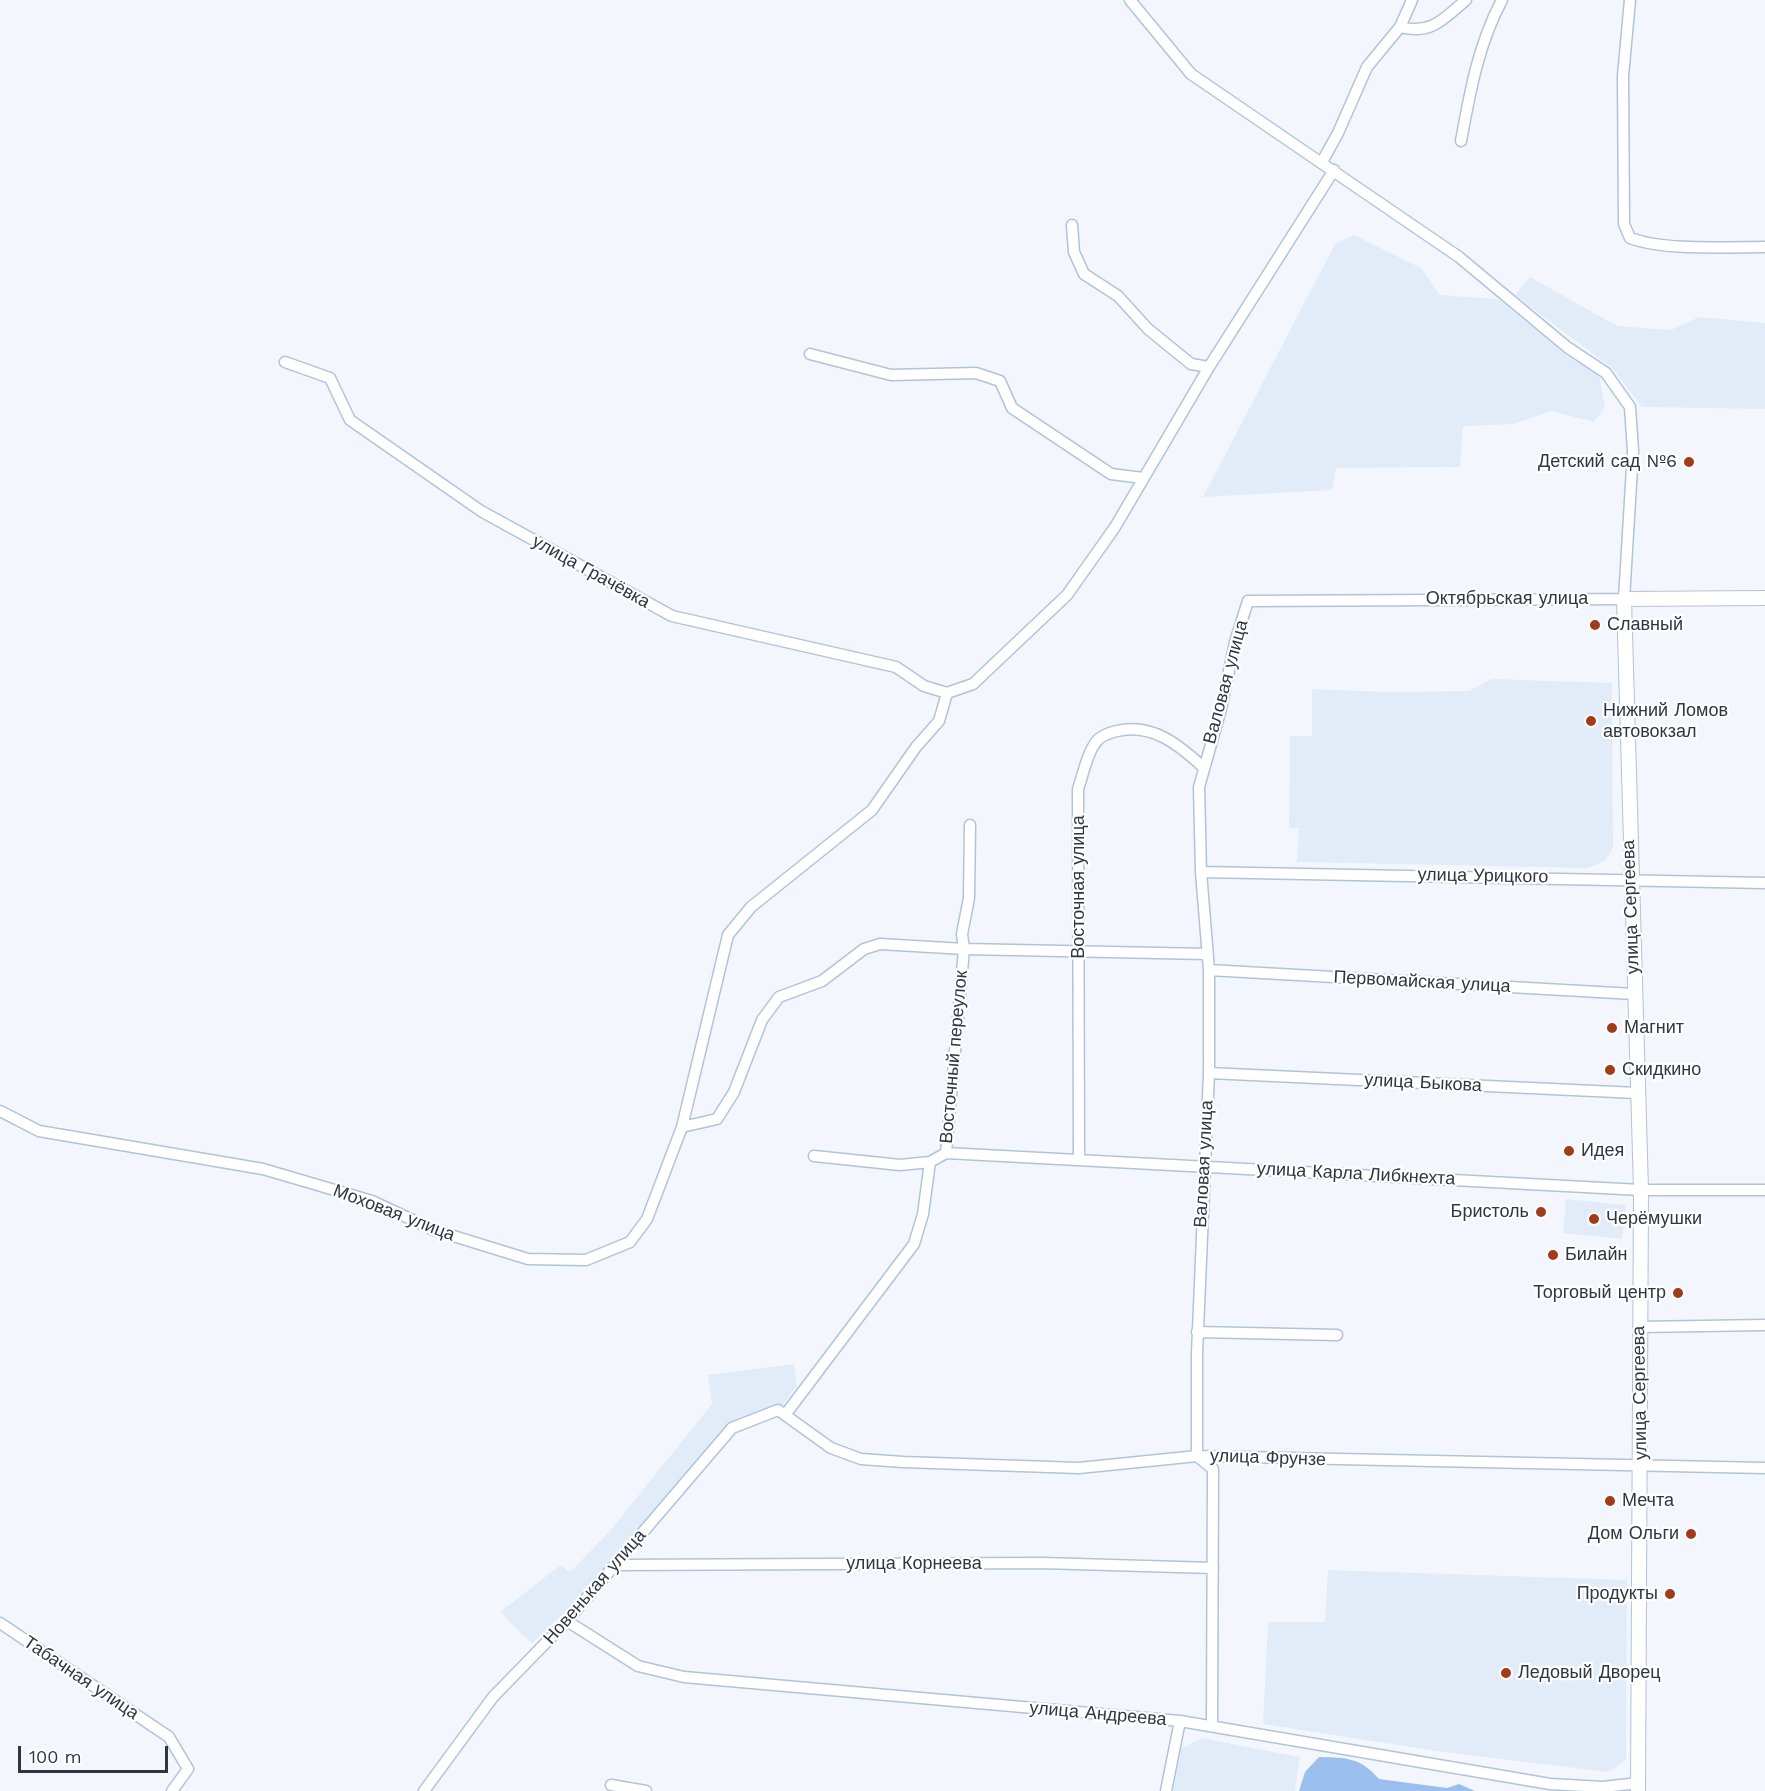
<!DOCTYPE html>
<html>
<head>
<meta charset="utf-8">
<style>
  body { margin:0 }
  #map { position:relative; width:1765px; height:1791px; overflow:hidden; background:#f3f7fd; font-family:"Work Sans",sans-serif }
  canvas { display:block }
  .scale { position:absolute; left:18px; top:1746px; width:150px; height:27px; box-sizing:border-box; border:3px solid #2e3640; border-top:0; padding-left:8px; font-size:18px; line-height:21px; white-space:nowrap; color:#2e3640; -webkit-text-stroke:4px #fff; paint-order:stroke }
</style>
</head>
<body>
<div id="map">
<canvas width="1765" height="1791"></canvas>
<div class="scale">100 m</div>
</div>
<script>
const context = document.querySelector('canvas').getContext('2d');
context.lineJoin = 'round';
function fillPath(path, color) { context.fillStyle = color; context.fill(path, 'evenodd'); }
function trace(path, color, width, dash) { context.strokeStyle = color; context.lineWidth = width; context.lineCap = dash ? 'butt' : 'round'; context.setLineDash(dash || []); context.stroke(path); }
function drawText(font, color, halo, rows, align = 'center') {
  context.font = font + ' "Work Sans",sans-serif'; context.lineWidth = 4.5; context.setLineDash([]); context.textBaseline = 'middle'; context.strokeStyle = halo; context.fillStyle = color; for (const [text, x, y, turn = 0] of rows) {
    context.save(); context.translate(x, y); context.rotate((+turn || 0) * Math.PI / 180); context.textAlign = isNaN(turn) ? turn : align; if (halo) context.strokeText(text, 0, 0); context.fillText(text, 0, 0); context.restore();
  }
}
fillPath(new Path2D(`
  M 1354,235 L 1421,268 L 1440,295 L 1498,299 L 1567,356 L 1599,375 L 1605,407 L 1594,422 L 1551,411 L 1514,424 L 1463,426 L 1460,467 L 1336,468 L 1332,490 L 1203,497 L 1335,244 Z
  M 1530,277 L 1617,326 L 1671,330 L 1699,317 L 1765,323 L 1765,409 L 1642,407 L 1612,368 L 1515,295 Z
  M 1492,679 L 1612,683 L 1613,847 L 1606,860 L 1588,868 L 1297,862 L 1299,828 L 1289,828 L 1290,736 L 1312,736 L 1312,689 L 1390,692 L 1469,691 Z
  M 1566,1199 L 1626,1205 L 1622,1239 L 1563,1233 Z
  M 794,1364 L 797,1385 L 776,1415 L 726,1437 L 634,1548 L 532,1643 L 507,1620 L 501,1611 L 561,1565 L 570,1572 L 609,1532 L 712,1404 L 708,1375 Z
  M 1328,1570 L 1627,1580 L 1626,1760 L 1608,1772 L 1436,1751 L 1263,1724 L 1268,1622 L 1325,1622 Z
  M 1201,1738 L 1300,1757 L 1295,1791 L 1173,1791 L 1181,1749 Z`), '#e2ecf9');
fillPath(new Path2D(`
  M 1319,1757 C 1347,1758 1360,1757 1379,1779 L 1447,1788 L 1459,1784 L 1475,1791 L 1299,1791 L 1305,1772 Z`), '#9abeed');
const minor = new Path2D(`
  M 1130,0 L 1191,74 L 1459,257 L 1567,347 L 1606,373 L 1630,407 L 1633,451 L 1624,599 L 1248,601 L 1235,642 L 1221,709 L 1199,787 L 1201,872 L 1209,970 L 1209,1073 L 1197,1353 L 1197,1456 L 1213,1469 L 1212,1726
  M 1630,0 L 1623,76 L 1624,224 L 1630,238 C 1665,251 1726,247 1765,247
  M 1400,27 C 1432,35 1443,19 1466,0
  M 1461,141 C 1470,92 1478,45 1502,0
  M 1322,162 L 1338,133 L 1367,67 L 1400,27 L 1412,0
  M 1072,225 L 1074,252 L 1084,274 L 1118,296 L 1148,329 L 1191,364 L 1209,367
  M 810,354 L 891,375 L 976,373 L 1000,381 L 1012,408 L 1111,474 L 1143,478
  M 285,362 L 330,378 L 350,420 L 481,511 L 672,616 L 896,667 L 924,686 L 947,693
  M 1201,872 L 1765,883
  M 1209,970 L 1634,994
  M 1209,1073 L 1637,1093
  M 0,1111 L 39,1131 L 263,1169 L 372,1201 L 434,1230 L 528,1259 L 586,1260 L 630,1242 L 647,1219 L 682,1127 L 728,935 L 751,907 L 872,810 L 916,747 L 939,721 L 947,693 L 973,684 L 1067,595 L 1115,527 L 1209,367 L 1334,170
  M 682,1127 L 717,1119 L 734,1092 L 762,1020 L 779,997 L 822,981 L 864,949 L 880,944 L 964,949 L 1207,954
  M 946,1153 L 1641,1190 L 1765,1190
  M 814,1156 L 900,1165 L 930,1162
  M 1079,1159 L 1078,789 C 1083,775 1086,757 1094,745 C 1098,737 1108,733 1117,731 C 1152,723 1178,744 1203,767
  M 1639,1327 L 1765,1325
  M 1197,1332 L 1337,1335
  M 785,1415 L 914,1244 L 923,1214 L 930,1162 L 946,1153 L 964,949 L 962,934 L 969,898 L 970,825
  M 615,1565 L 1042,1563 L 1213,1568
  M 567,1621 L 638,1666 L 684,1677 L 1180,1721 L 1550,1784 L 1603,1787 L 1638,1783
  M 0,1623 L 169,1737 L 188,1769 L 172,1791
  M 611,1785 L 646,1791
  M 424,1791 L 493,1697 L 567,1621 L 732,1428 L 778,1410 L 831,1448 L 861,1459 L 903,1462 L 1079,1468 L 1197,1456 L 1765,1468
  M 1166,1791 L 1180,1721`);
const major = new Path2D(`
  M 1638,1791 L 1641,1190 L 1624,599 L 1765,598`);
trace(minor, '#b0c3dc', 13);
trace(major, '#b0c3dc', 16);
trace(minor, '#fff', 10);
trace(major, '#fff', 14);
for (const [x, y, r, color] of [
  [1689,462,6,"#a23b19"],
  [1595,625,6,"#a23b19"],
  [1591,721,6,"#a23b19"],
  [1612,1028,6,"#a23b19"],
  [1610,1070,6,"#a23b19"],
  [1569,1151,6,"#a23b19"],
  [1541,1212,6,"#a23b19"],
  [1594,1219,6,"#a23b19"],
  [1553,1255,6,"#a23b19"],
  [1678,1293,6,"#a23b19"],
  [1610,1501,6,"#a23b19"],
  [1691,1534,6,"#a23b19"],
  [1670,1594,6,"#a23b19"],
  [1506,1673,6,"#a23b19"]
]) { const dot = new Path2D(); dot.arc(x, y, r, 0, 2 * Math.PI); context.fillStyle = color; context.fill(dot); trace(dot, '#fff', 2); }
drawText('18px', '#2e3640', '#fff', [
  ["Детский сад №6",1677,462,"right"],
  ["Славный",1607,625],
  ["Нижний Ломов",1603,711],
  ["автовокзал",1603,732],
  ["Магнит",1624,1028],
  ["Скидкино",1622,1070],
  ["Идея",1581,1151],
  ["Бристоль",1529,1212,"right"],
  ["Черёмушки",1606,1219],
  ["Билайн",1565,1255],
  ["Торговый центр",1666,1293,"right"],
  ["Мечта",1622,1501],
  ["Дом Ольги",1679,1534,"right"],
  ["Продукты",1658,1594,"right"],
  ["Ледовый Дворец",1518,1673]
], 'left');
drawText('18px', '#2e3640', '#fff', [
  ["улица Грачёвка",591,572,29],
  ["Октябрьская улица",1507,599],
  ["Валовая улица",1226,682,-75],
  ["улица Урицкого",1483,876,1],
  ["Восточная улица",1079,887,-90],
  ["улица Сергеева",1631,907,-92],
  ["Первомайская улица",1422,982,3],
  ["Восточный переулок",954,1057,-85],
  ["улица Быкова",1423,1083,3],
  ["Валовая улица",1204,1164,-87],
  ["улица Карла Либкнехта",1356,1174,3],
  ["Моховая улица",394,1213,21],
  ["улица Сергеева",1640,1393,-91],
  ["улица Фрунзе",1268,1458,2],
  ["улица Корнеева",914,1564],
  ["Новенькая улица",595,1587,-49],
  ["Табачная улица",81,1678,34],
  ["улица Андреева",1098,1714,5]
]);
</script>
</body>
</html>
